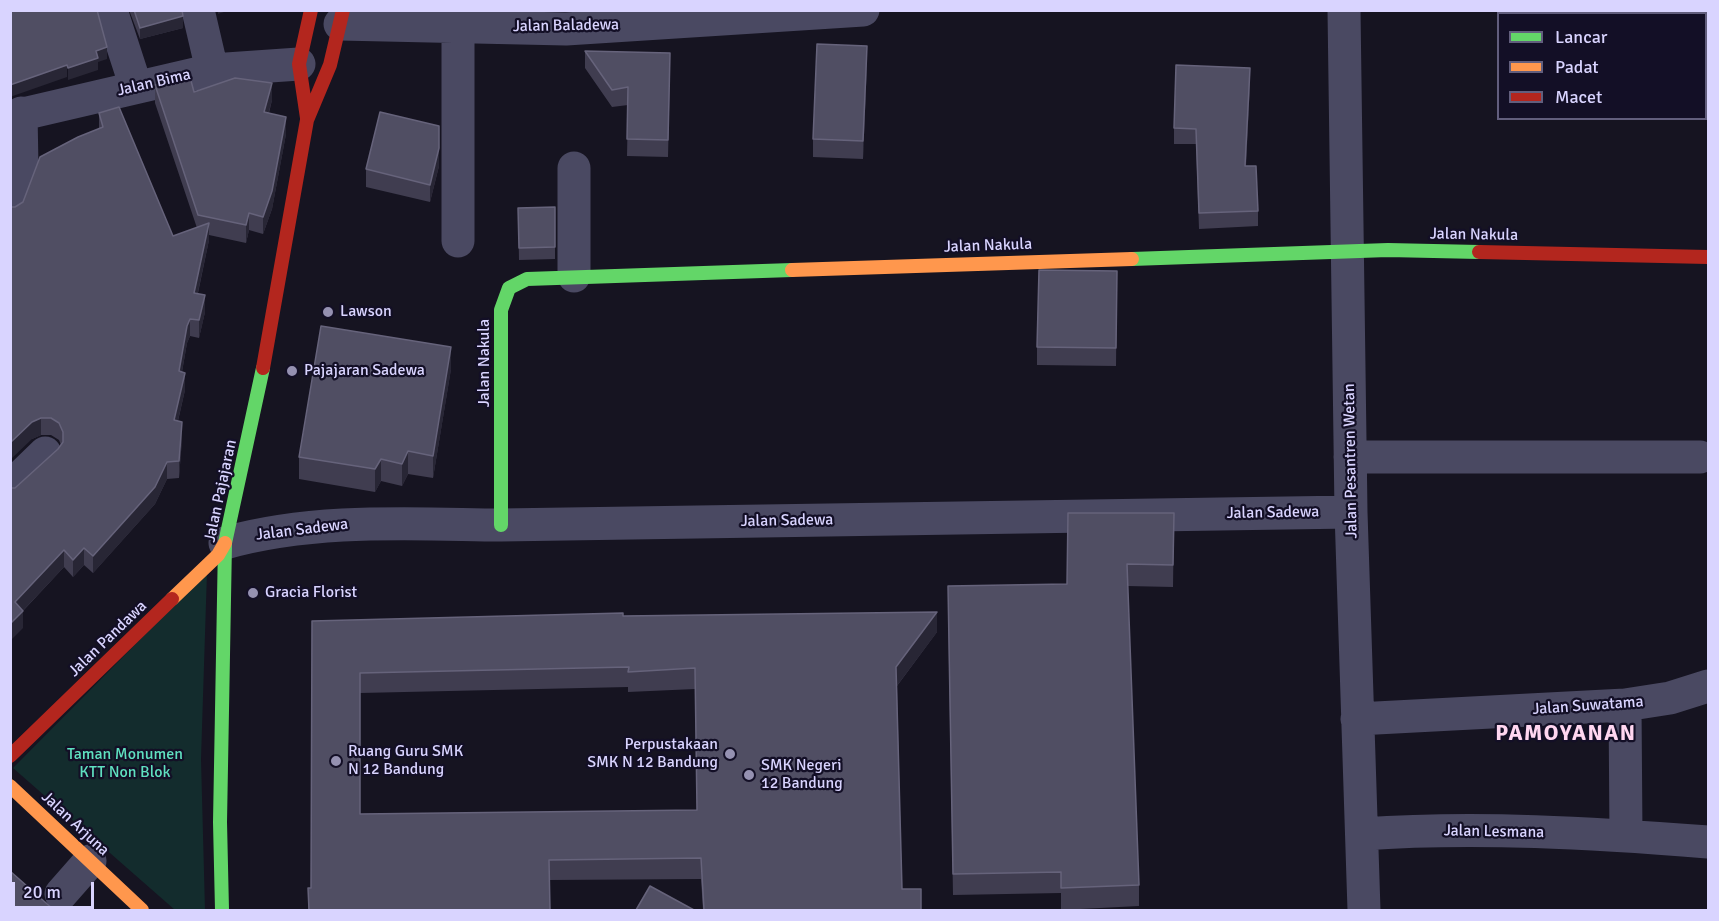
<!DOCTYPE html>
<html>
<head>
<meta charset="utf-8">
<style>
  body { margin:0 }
  #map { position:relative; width:1719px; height:921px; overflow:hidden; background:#161421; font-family:Signika,sans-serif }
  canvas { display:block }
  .frame { position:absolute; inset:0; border:12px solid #d9d4ff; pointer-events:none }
  .legend { position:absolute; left:1497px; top:12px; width:210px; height:108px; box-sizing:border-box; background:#130f26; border:2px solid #625e7d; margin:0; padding:8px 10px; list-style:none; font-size:18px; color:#d9d4ff }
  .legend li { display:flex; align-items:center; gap:12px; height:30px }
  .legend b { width:30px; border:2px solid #625e7d }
  .scale { position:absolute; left:12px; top:882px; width:82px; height:27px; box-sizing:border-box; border:3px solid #d9d4ff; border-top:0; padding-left:8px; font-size:18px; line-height:21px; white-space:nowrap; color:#d9d4ff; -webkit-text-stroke:4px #130f26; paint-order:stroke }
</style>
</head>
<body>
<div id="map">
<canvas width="1719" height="921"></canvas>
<div class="frame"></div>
<ul class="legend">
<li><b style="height:8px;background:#63d668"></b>Lancar</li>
<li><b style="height:8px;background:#ff974d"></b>Padat</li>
<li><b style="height:8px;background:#b3261e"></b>Macet</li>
</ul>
<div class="scale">20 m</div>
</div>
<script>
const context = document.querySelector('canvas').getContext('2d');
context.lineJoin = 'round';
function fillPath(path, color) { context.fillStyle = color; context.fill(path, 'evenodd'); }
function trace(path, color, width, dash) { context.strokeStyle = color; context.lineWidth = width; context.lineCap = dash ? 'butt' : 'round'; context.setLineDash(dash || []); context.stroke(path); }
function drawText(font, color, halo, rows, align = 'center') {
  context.font = font + ' Signika,sans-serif'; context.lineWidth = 4.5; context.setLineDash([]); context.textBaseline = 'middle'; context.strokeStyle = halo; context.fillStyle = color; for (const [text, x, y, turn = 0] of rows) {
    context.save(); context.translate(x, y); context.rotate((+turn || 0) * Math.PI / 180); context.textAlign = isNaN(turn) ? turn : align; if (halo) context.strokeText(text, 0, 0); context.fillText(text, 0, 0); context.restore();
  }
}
fillPath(new Path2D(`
  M 207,572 L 201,759 L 205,910 L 175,910 L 13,768 Z`), '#132c2d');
trace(new Path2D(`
  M 111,10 L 136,87
  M 198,10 L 212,70
  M 1344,10 L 1351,512 L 1364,910
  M 340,24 L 566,29 L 863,10
  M 458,26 L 458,241
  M 10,117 L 212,70 L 299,64
  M 10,206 L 22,167 L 21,113
  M 574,276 L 574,168
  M 1350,457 L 1700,457
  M 10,487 L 45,453
  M 225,543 C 315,518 408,524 501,525 L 1351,512
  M 1625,705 L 1626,836
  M 1357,719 L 1625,705 L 1670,698 L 1708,686
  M 1362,834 C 1477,826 1594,833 1708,842
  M 61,894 L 90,861`), '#4a4962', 33);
trace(new Path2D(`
  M 1132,259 L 1388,250 L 1479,252
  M 501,525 L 501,310 L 509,288 L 527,279 L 792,270
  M 222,910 L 220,822 L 225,543 L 263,368`), '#63d668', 14);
trace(new Path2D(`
  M 792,270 L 1132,259
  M 172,599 L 218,555 L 225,543
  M 10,786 L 142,910`), '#ff974d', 14);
trace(new Path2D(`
  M 307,118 L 299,64 L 311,10
  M 1479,252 L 1708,257
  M 263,368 L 307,120 L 330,65 L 343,10
  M 10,756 L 172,599`), '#b3261e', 14);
fillPath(new Path2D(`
  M 129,10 L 182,10 L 183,28 L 140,39 Z
  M 585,51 L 670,70 L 668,157 L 627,156 L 628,105 L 612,107 L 585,68 Z
  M 867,63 L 863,159 L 813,157 L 813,139 Z
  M 1250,83 L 1246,166 L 1258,211 L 1258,226 L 1199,229 L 1196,144 L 1174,144 L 1174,128 Z
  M 155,85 L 194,92 L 272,100 L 269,113 L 286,134 L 272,209 L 263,234 L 249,230 L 246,243 L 209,235 L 209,240 L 198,293 L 205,312 L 199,338 L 190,336 L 187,343 L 182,372 L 185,390 L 178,421 L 182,439 L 179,478 L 167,479 L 155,504 L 93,573 L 84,565 L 73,577 L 64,567 L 23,611 L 23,628 L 15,488 L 58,449 L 61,445 L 59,440 L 51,435 L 41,435 L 32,439 L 15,207 L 23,202 L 99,129 L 99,113 L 173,236 L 197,228 L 155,103 Z
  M 439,166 L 430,202 L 366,187 L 366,169 Z
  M 555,207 L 555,259 L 519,260 L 518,208 Z
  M 1117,271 L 1116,366 L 1037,365 L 1037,347 Z
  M 451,369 L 433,478 L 408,474 L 402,486 L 381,481 L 375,492 L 299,479 L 299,457 Z
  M 1174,513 L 1173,587 L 1127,586 L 1139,885 L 1139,906 L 1061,910 L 1061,893 L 953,895 L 948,608 L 1067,584 Z
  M 623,616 L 937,632 L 897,686 L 902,889 L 921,910 L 703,910 L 701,879 L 550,880 L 550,910 L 308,910 L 308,888 L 311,888 L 312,621 ZM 628,687 L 628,692 L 695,689 L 697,810 L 360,814 L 360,693 Z`), '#403d50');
fillPath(new Path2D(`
  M 218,10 L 230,10 L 218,14 Z
  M 183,16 L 183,28 L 140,39 L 140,28 Z
  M 867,46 L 867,63 L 863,159 L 863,141 Z
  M 107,47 L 107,59 L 98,62 L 98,70 L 68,80 L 68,68 L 96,51 Z
  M 67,65 L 67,77 L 10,97 L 10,85 Z
  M 1250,68 L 1250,83 L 1245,181 L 1245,166 Z
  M 272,83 L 272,100 L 264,129 L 264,112 Z
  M 286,117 L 286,134 L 272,209 L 263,234 L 263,217 Z
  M 439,148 L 439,166 L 430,202 L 430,185 Z
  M 249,213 L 249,230 L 246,243 L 246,225 Z
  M 209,223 L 209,240 L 194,310 L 194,293 Z
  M 205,295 L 205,312 L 199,338 L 199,320 Z
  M 190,319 L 190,336 L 187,343 L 179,388 L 179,371 L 187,326 Z
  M 451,347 L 451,369 L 433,478 L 433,456 Z
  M 185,373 L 185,390 L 174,437 L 174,420 Z
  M 41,418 L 41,435 L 32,439 L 10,460 L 10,443 L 32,422 Z
  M 182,422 L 182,439 L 179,478 L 179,461 Z
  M 408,451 L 408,474 L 402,486 L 402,464 Z
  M 381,459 L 381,481 L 375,492 L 375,469 Z
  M 167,462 L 167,479 L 155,504 L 93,573 L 93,556 Z
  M 84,548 L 84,565 L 73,577 L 73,560 Z
  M 64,550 L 64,567 L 15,619 L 15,602 Z
  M 23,611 L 23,628 L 10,641 L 10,624 Z
  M 937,612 L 937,632 L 896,687 L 896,667 Z`), '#282635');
const building = new Path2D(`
  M 10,10 L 97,10 L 107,47 L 96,51 L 98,58 L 68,68 L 67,65 L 10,85 Z
  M 134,10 L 182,10 L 183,16 L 140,28 Z
  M 817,44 L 867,46 L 863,141 L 813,139 Z
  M 585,51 L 670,53 L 668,140 L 627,139 L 628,87 L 612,90 Z
  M 1176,65 L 1250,68 L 1245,166 L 1256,166 L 1258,211 L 1199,213 L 1196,129 L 1174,128 Z
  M 190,77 L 194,92 L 235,78 L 272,83 L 264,112 L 286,117 L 272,191 L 263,217 L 249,213 L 246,225 L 198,215 L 155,85 Z
  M 119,107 L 173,236 L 209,223 L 194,293 L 205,295 L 199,320 L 190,319 L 187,326 L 179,371 L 185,373 L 174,420 L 182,422 L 179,461 L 167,462 L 155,487 L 93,556 L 84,548 L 73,560 L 64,550 L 15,602 L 23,611 L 10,624 L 10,488 L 15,488 L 58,449 L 63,442 L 63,432 L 59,423 L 51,418 L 41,418 L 32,422 L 10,443 L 10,207 L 15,207 L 23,202 L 40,157 L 78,137 L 103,127 L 99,113 Z
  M 380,112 L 439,126 L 439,148 L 430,185 L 366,169 Z
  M 555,207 L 555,247 L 519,248 L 518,208 Z
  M 1039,270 L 1117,271 L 1116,348 L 1037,347 Z
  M 321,326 L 451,347 L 433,456 L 408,451 L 402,464 L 381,459 L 375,469 L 299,457 Z
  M 1068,513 L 1174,513 L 1173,565 L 1127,564 L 1139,885 L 1061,888 L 1061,872 L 953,874 L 948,586 L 1067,584 Z
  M 937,612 L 896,667 L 902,889 L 921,889 L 921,910 L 704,910 L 701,858 L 549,860 L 550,910 L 309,910 L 308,888 L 311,888 L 312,621 L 623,613 L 623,616 ZM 629,667 L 628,672 L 695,668 L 697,810 L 360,814 L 360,673 Z
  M 10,871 L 54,910 L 10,910 Z
  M 650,886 L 694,910 L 636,910 Z`);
fillPath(building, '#504e63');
trace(building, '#66637b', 1.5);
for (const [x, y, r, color] of [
  [328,312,6,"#9591b1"],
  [292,371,6,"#9591b1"],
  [253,593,6,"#9591b1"],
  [730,754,6,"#9591b1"],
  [336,761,6,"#9591b1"],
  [749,775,6,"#9591b1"]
]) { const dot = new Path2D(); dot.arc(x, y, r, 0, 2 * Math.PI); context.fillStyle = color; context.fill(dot); trace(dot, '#130f26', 2); }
drawText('16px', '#d9d4ff', '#130f26', [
  ["Jalan Baladewa",566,26,-1],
  ["Jalan Bima",154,83,-13],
  ["Jalan Nakula",1474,235,1],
  ["Jalan Nakula",988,246,-2],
  ["Jalan Nakula",485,363,-90],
  ["Jalan Pesantren Wetan",1351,461,-91],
  ["Jalan Pajajaran",221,491,-78],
  ["Jalan Sadewa",1273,513,-1],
  ["Jalan Sadewa",787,521,-1],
  ["Jalan Sadewa",302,530,-7],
  ["Jalan Pandawa",108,639,-44],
  ["Jalan Suwatama",1588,706,-4],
  ["Jalan Arjuna",75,824,43],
  ["Jalan Lesmana",1494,832,1]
]);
drawText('16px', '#d9d4ff', '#130f26', [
  ["Lawson",340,312],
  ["Pajajaran Sadewa",304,371],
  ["Gracia Florist",265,593],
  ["Perpustakaan",718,745,"right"],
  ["SMK N 12 Bandung",718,763,"right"],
  ["Ruang Guru SMK",348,752],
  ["N 12 Bandung",348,770],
  ["SMK Negeri",761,766],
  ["12 Bandung",761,784]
], 'left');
drawText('16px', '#5fe0c0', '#130f26', [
  ["Taman Monumen",125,755],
  ["KTT Non Blok",125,773]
]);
context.letterSpacing = '1.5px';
drawText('bold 22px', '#ffd6f0', '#130f26', [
  ["PAMOYANAN",1566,734]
]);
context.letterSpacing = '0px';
</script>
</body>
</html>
